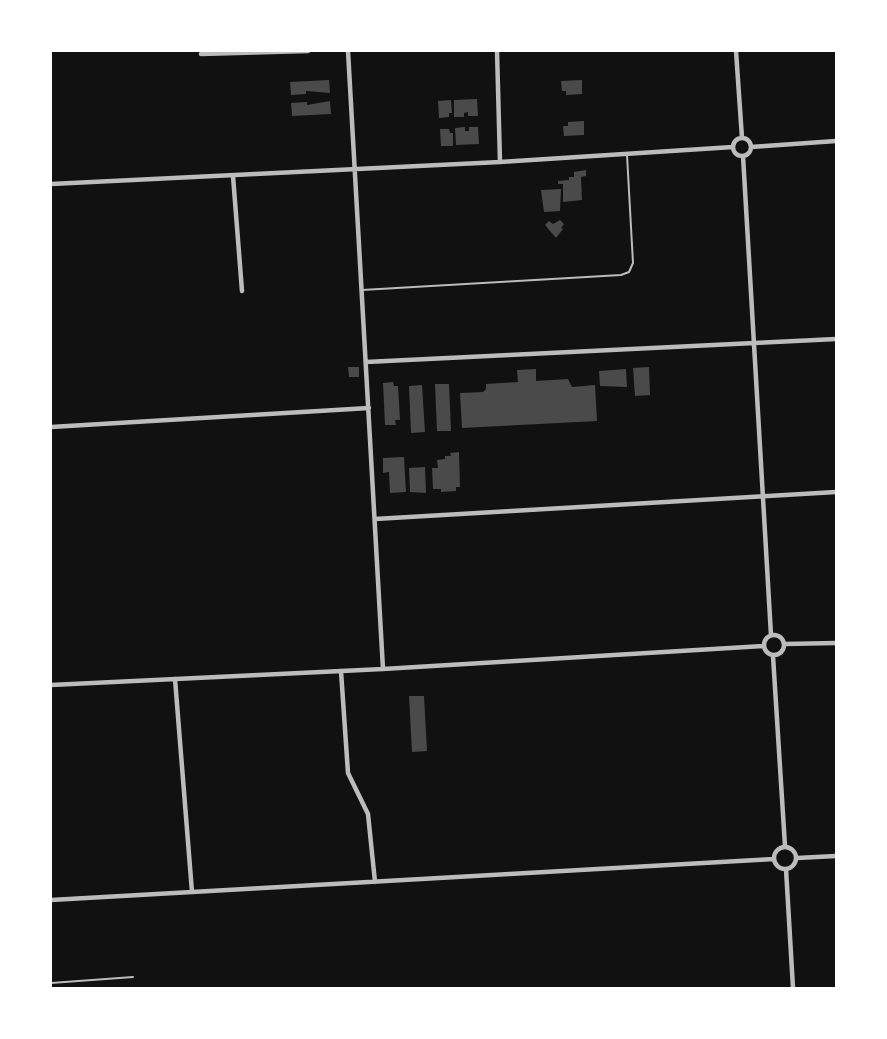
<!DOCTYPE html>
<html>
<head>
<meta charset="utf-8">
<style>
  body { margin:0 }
  #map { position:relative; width:887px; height:1039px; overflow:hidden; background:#111; font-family:Ubuntu,sans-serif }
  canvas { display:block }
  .frame { position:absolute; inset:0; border:52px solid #fff; pointer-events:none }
</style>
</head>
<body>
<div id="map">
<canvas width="887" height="1039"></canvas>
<div class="frame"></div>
</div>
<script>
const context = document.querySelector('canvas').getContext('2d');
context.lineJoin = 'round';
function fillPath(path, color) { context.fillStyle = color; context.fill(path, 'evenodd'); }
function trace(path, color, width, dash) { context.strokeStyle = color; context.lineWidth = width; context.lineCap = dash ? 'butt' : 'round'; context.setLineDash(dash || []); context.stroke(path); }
fillPath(new Path2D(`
  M 329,80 L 330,93 L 306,91 L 306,94 L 291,95 L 290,82 Z
  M 582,80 L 582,94 L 566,95 L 566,91 L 562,91 L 561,81 Z
  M 477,99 L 478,116 L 468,116 L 468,112 L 464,113 L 464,117 L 454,117 L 454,100 Z
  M 451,100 L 452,113 L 449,113 L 449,117 L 439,118 L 438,101 Z
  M 330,101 L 331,114 L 292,116 L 291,103 L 307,102 L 307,105 Z
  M 584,121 L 584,135 L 564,136 L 563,126 L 568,126 L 568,122 Z
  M 465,127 L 465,131 L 469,131 L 469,127 L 478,127 L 479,144 L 456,145 L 455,128 Z
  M 440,129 L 449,129 L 450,133 L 453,133 L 453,146 L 441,146 Z
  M 586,170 L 586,176 L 581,177 L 582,200 L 563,202 L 563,184 L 558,184 L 558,181 L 569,180 L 569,177 L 574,177 L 574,172 Z
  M 561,189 L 560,211 L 544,212 L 541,190 Z
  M 560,220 L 564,224 L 561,228 L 563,229 L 556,238 L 545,225 L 549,221 L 553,224 Z
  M 348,367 L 359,367 L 359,377 L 349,377 Z
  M 649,367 L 650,395 L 635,396 L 633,368 Z
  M 536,369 L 536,381 L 568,379 L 572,387 L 595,385 L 597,421 L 462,428 L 460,393 L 483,392 L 486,389 L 486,384 L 518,382 L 517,370 Z
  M 626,369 L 627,387 L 600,386 L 599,371 Z
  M 393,382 L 394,386 L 398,386 L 400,420 L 395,420 L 396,425 L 385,425 L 383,383 Z
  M 435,384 L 449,384 L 451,431 L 437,431 Z
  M 422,385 L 425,432 L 411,433 L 409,386 Z
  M 459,452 L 460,487 L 456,487 L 456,491 L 441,492 L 441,489 L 433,489 L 432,468 L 438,468 L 437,460 L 445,459 L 445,456 L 451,456 L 450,453 Z
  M 404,457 L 406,492 L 390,493 L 389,472 L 383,473 L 383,458 Z
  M 425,467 L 426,493 L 410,492 L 409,468 Z
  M 409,696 L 424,696 L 427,751 L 412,752 Z`), '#4a4a4a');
trace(new Path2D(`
  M 362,290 L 621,275 L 629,272 L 633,263 L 627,155
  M 51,983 L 133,977`), '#bcbcbc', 2);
trace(new Path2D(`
  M 348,51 L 383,669
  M 497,51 L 500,162
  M 736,51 L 742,138
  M 201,54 L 308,51
  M733 147a9 9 0 1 1 18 0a9 9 0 1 1-18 0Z
  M 751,147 L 836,141
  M 743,156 L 771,635
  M 233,176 L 242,291
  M 51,184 L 500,162 L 733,147
  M 366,362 L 836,339
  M 51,427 L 369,408
  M 375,519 L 836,492
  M764 645a10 10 0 1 1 20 0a10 10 0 1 1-20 0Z
  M 784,644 L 836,643
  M 773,656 L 785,846
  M 341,671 L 348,773 L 368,814 L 375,882
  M 175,679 L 192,892
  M 51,685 L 383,669 L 763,646
  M774 858a11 11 0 1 1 22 0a11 11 0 1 1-22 0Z
  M 797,858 L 836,856
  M 786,869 L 793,988
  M 51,900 L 774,859`), '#bcbcbc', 4.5);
</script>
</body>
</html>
